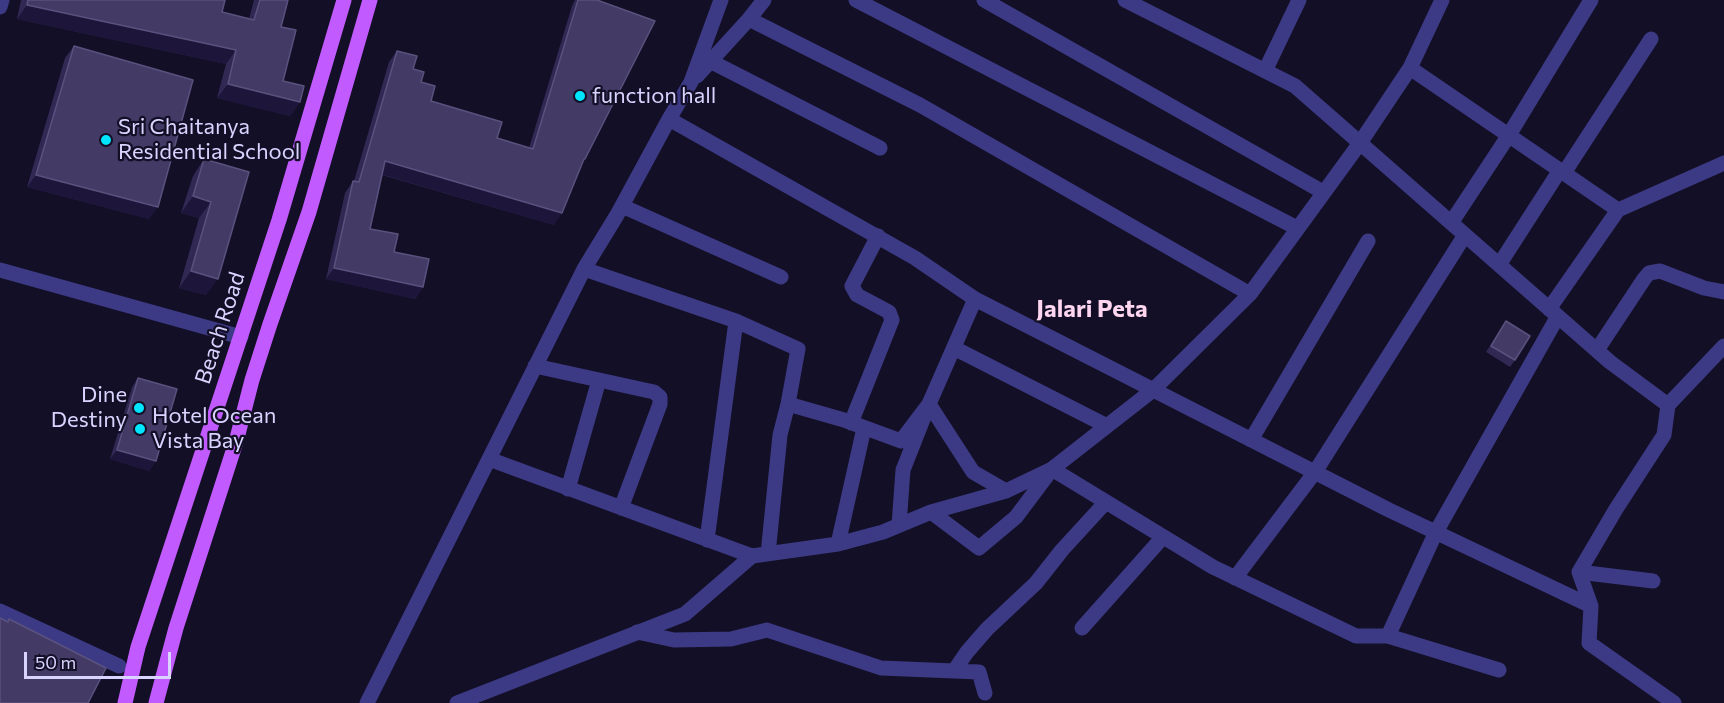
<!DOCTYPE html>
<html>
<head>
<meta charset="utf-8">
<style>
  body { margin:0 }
  #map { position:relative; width:1724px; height:703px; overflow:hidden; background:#130f26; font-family:Commissioner,sans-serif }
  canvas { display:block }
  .scale { position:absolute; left:24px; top:652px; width:147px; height:27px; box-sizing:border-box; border:3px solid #d9d4ff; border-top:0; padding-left:8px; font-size:18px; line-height:21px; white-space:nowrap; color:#d9d4ff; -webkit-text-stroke:4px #130f26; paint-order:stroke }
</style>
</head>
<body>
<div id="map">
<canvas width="1724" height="703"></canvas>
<div class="scale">50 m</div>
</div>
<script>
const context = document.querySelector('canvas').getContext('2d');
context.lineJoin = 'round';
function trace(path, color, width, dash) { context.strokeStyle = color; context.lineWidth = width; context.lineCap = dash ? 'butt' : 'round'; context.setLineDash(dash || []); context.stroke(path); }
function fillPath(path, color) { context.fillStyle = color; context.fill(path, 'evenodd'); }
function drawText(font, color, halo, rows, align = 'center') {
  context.font = font + ' Commissioner,sans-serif'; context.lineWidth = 4.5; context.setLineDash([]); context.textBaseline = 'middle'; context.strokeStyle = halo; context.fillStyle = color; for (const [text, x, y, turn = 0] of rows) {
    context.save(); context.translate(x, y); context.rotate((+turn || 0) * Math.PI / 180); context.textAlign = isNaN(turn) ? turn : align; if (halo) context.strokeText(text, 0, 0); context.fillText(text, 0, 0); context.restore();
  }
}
trace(new Path2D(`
  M 856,0 L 1297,228
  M 984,0 L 1323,192
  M 1125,0 L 1295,86 L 1610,362 L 1668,405 L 1664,435 L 1616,509 L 1579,572 L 1591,606 L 1589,643 L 1674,703
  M 749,19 L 764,0
  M 710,61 L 880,148
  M 1410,68 L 1618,210 L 1724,163
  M 1265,71 L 1299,0
  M 697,76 L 749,19 L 920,105 L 1250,294
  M 669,119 L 915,258 L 975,299 L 1389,510 L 1591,606
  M 1564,173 L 1651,39
  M 622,206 L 781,277
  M 1451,223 L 1509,135 L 1591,0
  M 1499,265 L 1560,170
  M 584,269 L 736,321 L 798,349 L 788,404 L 844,420 L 901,441 L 929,404 L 973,472 L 1006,491
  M 0,270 L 241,337
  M 1549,309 L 1618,210
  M 954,348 L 1107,426
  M 1597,350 L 1644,279 L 1649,273 L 1660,271 L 1704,288 L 1724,292
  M 535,366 L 654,392 L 660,397 L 660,404 L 621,508
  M 1668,405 L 1724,346
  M 851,423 L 892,320 L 889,312 L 857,295 L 852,286 L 878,236
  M 1251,440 L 1368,241
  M 568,489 L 599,380
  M 931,512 L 979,548 L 1016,517 L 1052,469 L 1153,390 L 1250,294 L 1360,143 L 1410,68 L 1442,0
  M 899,525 L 903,470 L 929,404 L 975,299
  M 707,540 L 736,321
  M 838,544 L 864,428
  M 768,554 L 780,435 L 788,404
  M 752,556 L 838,544 L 883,532 L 931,512 L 1006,491 L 1052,469 L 1213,567 L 1356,636 L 1388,636 L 1499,670
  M 1579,572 L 1653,581
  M 1235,578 L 1315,472 L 1465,235
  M 0,611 L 119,666
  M 1082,628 L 1163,537
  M 637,632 L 674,640 L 731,639 L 767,630 L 881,668 L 979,672 L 985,693
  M 1388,636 L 1436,532 L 1558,316
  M 954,671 L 967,652 L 987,629 L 1036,583 L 1062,550 L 1106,502
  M 367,703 L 584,269 L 617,215 L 669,119 L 691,82 L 721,0
  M 457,703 L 685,614 L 752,556 L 489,459`), '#3d3a85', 15);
trace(new Path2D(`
  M 0,7 L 2,0`), '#3d3a85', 15);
trace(new Path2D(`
  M 125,703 L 138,647 L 279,220 L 344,0
  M 156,703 L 176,628 L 236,442 L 252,380 L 270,324 L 309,212 L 370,0`), '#c25bff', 15);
fillPath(new Path2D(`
  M 21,0 L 225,0 L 222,12 L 249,19 L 254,0 L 288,0 L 281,27 L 283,81 L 300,102 L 290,116 L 217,98 L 226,64 L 17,19 Z
  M 575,0 L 597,0 L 585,159 L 581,166 L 554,225 L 382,175 L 370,229 L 394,252 L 423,287 L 415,299 L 326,279 L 345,193 L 353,181 L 354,181 L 389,62 L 397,51 L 413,69 L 421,82 L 431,101 L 497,138 L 529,148 L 572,6 Z
  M 74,46 L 149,219 L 27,187 L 65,58 Z
  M 204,159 L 249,172 L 206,295 L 179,288 L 199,218 L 181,213 L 193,176 Z
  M 1506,321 L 1515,360 L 1510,367 L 1486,352 Z
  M 138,378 L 156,461 L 149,471 L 110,459 L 132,387 Z`), '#312854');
fillPath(new Path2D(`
  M 27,5 L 236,50 L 226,64 L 17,19 Z
  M 228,84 L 300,102 L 290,116 L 217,98 Z
  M 385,161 L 562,213 L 554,225 L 377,173 Z
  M 36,175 L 158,207 L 149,219 L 27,187 Z
  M 193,196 L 211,202 L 199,218 L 181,213 Z
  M 334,268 L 423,287 L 415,299 L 326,279 Z
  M 191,271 L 218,279 L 206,295 L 179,288 Z
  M 117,450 L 156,461 L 149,471 L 110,459 Z`), '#1d163a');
const building = new Path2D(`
  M 28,0 L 225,0 L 222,12 L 254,20 L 260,0 L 288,0 L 281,27 L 296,30 L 283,81 L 304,86 L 300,102 L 228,84 L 236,50 L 27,5 Z
  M 578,0 L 597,0 L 655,21 L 585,159 L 584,159 L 562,213 L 385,161 L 370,229 L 398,234 L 394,252 L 429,259 L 423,287 L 334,268 L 353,181 L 359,182 L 397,51 L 417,56 L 413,69 L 424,72 L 421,82 L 435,86 L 431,101 L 502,122 L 497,138 L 533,149 Z
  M 74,46 L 193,80 L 158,207 L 36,175 Z
  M 204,159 L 249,172 L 218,279 L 191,271 L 211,202 L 193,196 Z
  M 1506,321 L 1530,336 L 1515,360 L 1491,346 Z
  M 138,378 L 177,389 L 156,461 L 117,450 Z
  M 0,618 L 8,622 L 9,619 L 106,668 L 88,703 L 0,703 Z`);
fillPath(building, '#433a66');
trace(building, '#5a527e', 1.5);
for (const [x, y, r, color] of [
  [580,96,6,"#00e5ff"],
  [106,140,6,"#00e5ff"],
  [139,408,6,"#00e5ff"],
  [140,429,6,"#00e5ff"]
]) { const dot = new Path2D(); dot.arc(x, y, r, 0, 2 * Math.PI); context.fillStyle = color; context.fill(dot); trace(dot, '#130f26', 2); }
drawText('22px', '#d9d4ff', '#130f26', [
  ["function hall",592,96],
  ["Sri Chaitanya",118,127],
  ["Residential School",118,152],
  ["Dine",127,395,"right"],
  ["Destiny",127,420,"right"],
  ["Hotel Ocean",152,416],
  ["Vista Bay",152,441]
], 'left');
drawText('22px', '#d9d4ff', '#130f26', [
  ["Beach Road",220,328,-72]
]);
drawText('bold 24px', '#ffd6f0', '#130f26', [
  ["Jalari Peta",1092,309]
]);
</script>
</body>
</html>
